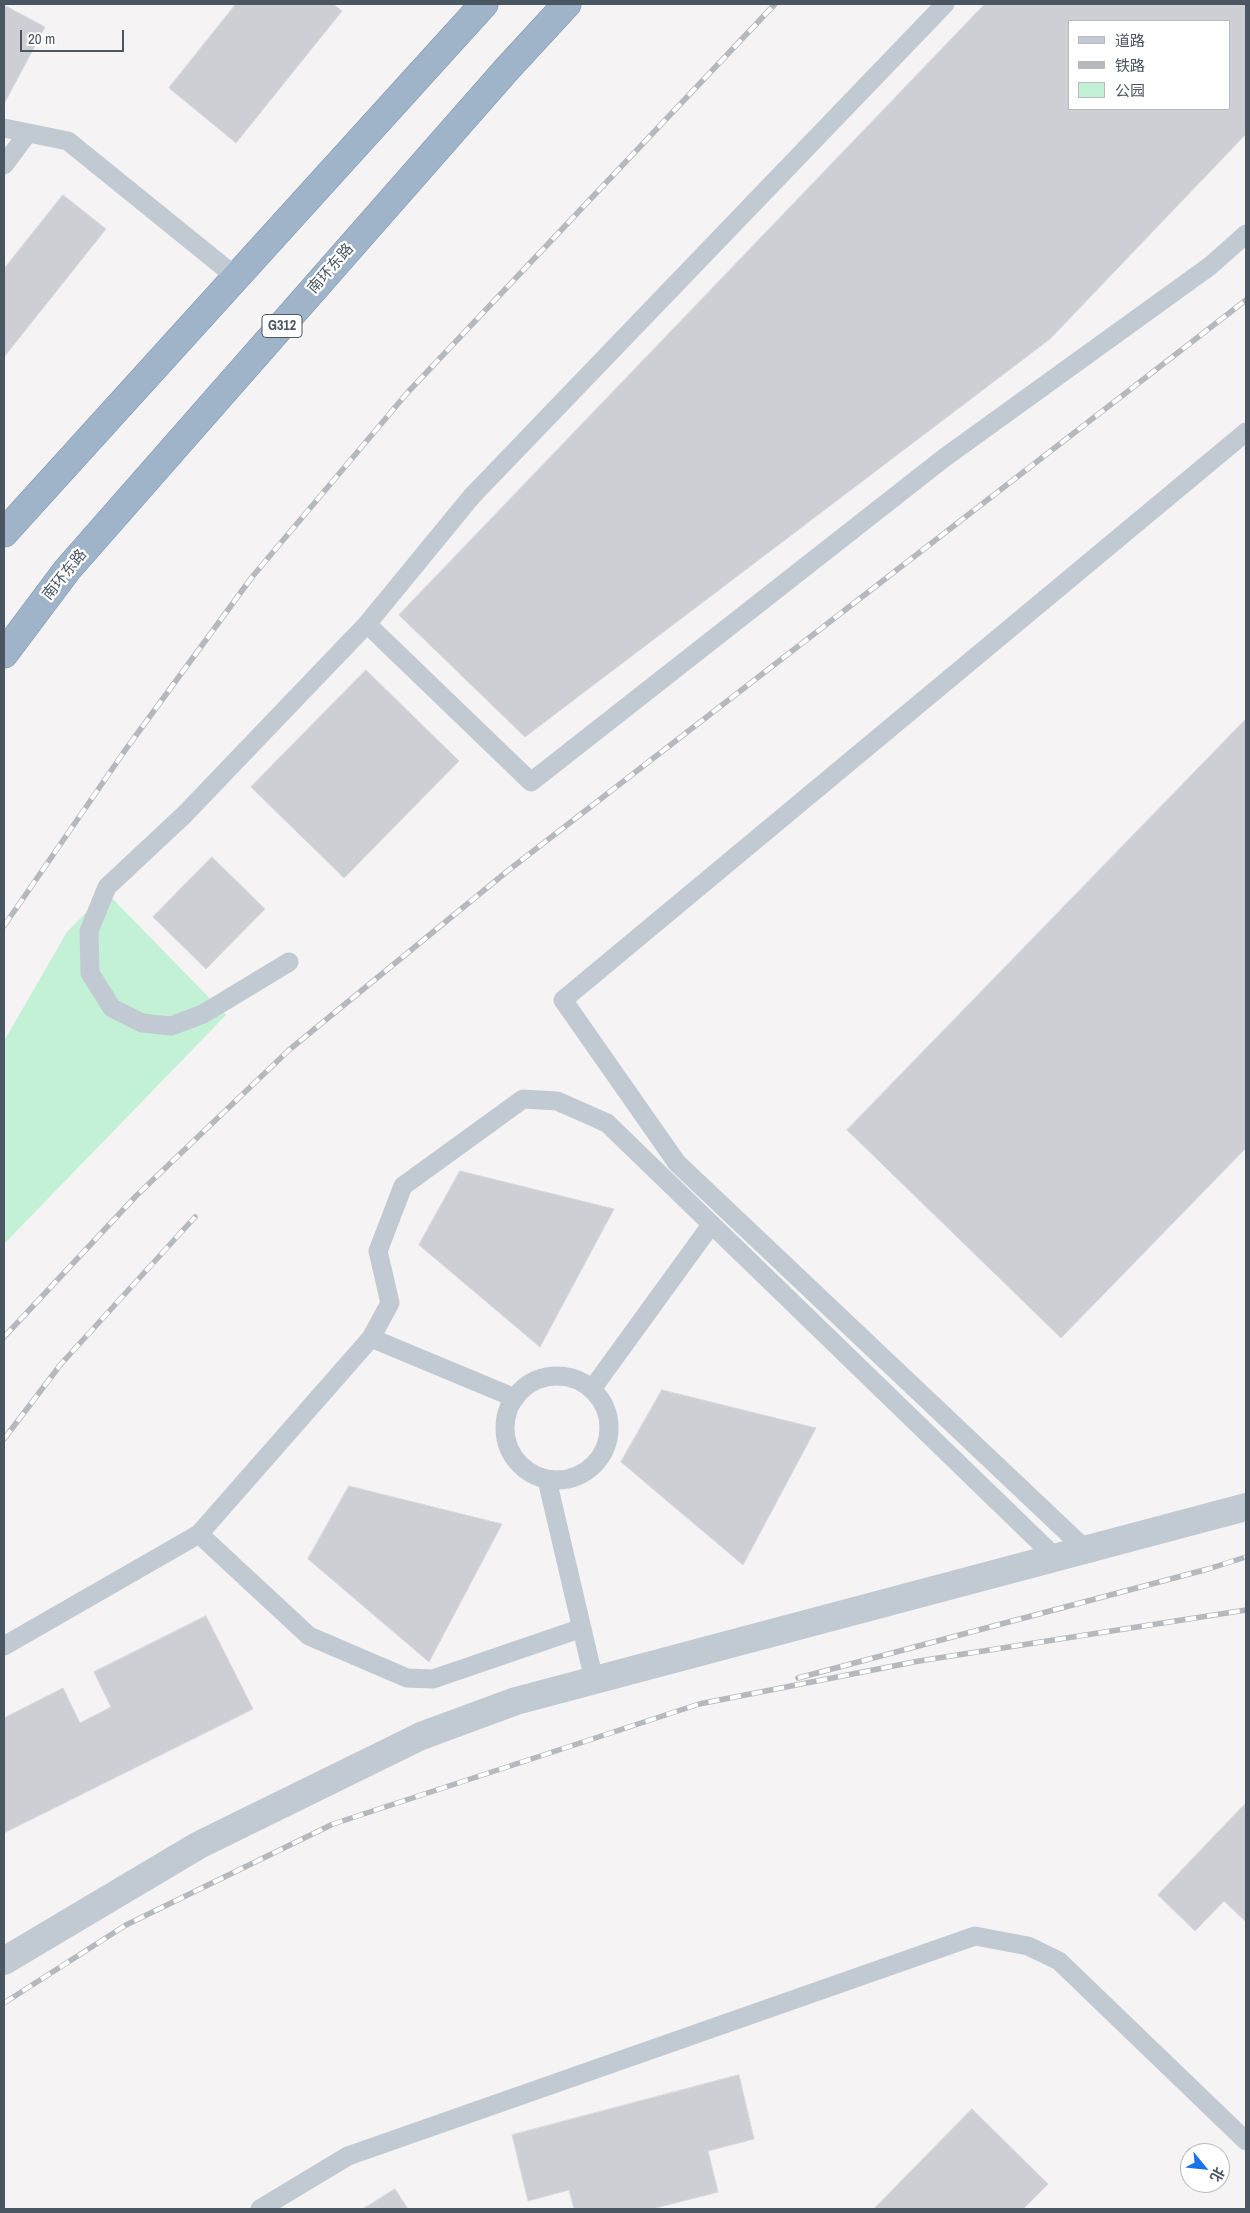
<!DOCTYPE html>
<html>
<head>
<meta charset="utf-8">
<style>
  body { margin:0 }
  #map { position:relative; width:1250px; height:2213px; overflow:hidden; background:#f5f3f3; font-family:"Archivo Narrow","Noto Sans SC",sans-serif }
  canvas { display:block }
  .frame { position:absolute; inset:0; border:5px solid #4a5661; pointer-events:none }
  .legend { position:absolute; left:1068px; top:20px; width:162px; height:90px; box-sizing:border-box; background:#fff; border:1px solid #b7bbc0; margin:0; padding:6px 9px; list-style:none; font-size:15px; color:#4a5661 }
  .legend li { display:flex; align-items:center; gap:10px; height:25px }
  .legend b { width:25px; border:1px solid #b7bbc0 }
  .north { position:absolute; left:1180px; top:2143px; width:50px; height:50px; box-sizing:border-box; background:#fff; border:1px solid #b7bbc0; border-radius:50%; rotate:118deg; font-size:14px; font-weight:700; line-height:20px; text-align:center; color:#4a5661 }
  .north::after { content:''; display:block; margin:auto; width:18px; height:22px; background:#1a73e8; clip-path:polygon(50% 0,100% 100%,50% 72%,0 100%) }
  .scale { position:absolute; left:20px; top:30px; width:104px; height:22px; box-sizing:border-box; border:2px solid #4a5661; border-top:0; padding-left:6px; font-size:15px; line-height:18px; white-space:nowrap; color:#4a5661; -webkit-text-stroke:4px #fff; paint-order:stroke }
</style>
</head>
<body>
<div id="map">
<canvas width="1250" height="2213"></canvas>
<div class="frame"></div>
<ul class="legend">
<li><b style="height:6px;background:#c1cad2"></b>道路</li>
<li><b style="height:6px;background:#b5b8bd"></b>铁路</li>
<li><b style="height:14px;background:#c3f1d5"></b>公园</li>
</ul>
<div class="north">北</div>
<div class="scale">20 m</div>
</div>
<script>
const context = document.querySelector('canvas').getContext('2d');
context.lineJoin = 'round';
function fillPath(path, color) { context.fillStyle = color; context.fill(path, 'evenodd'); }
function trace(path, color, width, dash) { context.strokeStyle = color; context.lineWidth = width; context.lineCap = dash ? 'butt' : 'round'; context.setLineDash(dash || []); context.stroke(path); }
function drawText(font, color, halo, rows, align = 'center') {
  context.font = font + ' "Archivo Narrow","Noto Sans SC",sans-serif'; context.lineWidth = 4.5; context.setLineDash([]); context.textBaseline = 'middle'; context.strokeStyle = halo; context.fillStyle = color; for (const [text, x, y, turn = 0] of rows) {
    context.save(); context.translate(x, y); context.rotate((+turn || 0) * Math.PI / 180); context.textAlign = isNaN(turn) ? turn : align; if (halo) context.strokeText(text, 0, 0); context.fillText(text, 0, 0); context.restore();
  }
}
fillPath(new Path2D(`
  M 106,892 L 226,1015 L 4,1244 L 4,1041 L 67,932 Z`), '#c3f1d5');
const building = new Path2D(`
  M 236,4 L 333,4 L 342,11 L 236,143 L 169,88 Z
  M 985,4 L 1246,4 L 1246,134 L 1050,339 L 525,737 L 399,615 ZM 1069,21 L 1229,21 L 1229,109 L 1069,109 Z
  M 4,5 L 45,27 L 4,104 Z
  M 63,195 L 106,229 L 4,357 L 4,269 Z
  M 366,670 L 459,761 L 344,878 L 251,787 Z
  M 1246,719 L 1246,1148 L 1061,1338 L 847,1130 Z
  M 212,857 L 265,909 L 206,969 L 153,917 Z
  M 460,1171 L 614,1209 L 540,1347 L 419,1245 Z
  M 662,1390 L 816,1428 L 743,1565 L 621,1462 Z
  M 349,1486 L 502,1524 L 429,1662 L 308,1559 Z
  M 206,1616 L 253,1709 L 4,1833 L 4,1718 L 63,1688 L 80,1723 L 111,1707 L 94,1672 Z
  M 1246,1803 L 1246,1922 L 1224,1901 L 1195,1931 L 1158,1895 Z
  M 739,2075 L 754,2139 L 708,2151 L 718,2192 L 652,2209 L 574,2209 L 569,2190 L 528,2201 L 512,2135 Z
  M 972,2109 L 1048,2184 L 1023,2209 L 874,2209 Z
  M 395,2189 L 408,2209 L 363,2209 Z`);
fillPath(building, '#cdcfd5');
trace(building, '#d7d9de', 1);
const trunk = new Path2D(`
  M 4,533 L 484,4
  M 4,654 L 67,570 L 507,69 L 567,4`);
trace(trunk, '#7690ad', 29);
trace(new Path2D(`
  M 4,128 L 68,141 L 236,277
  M 4,165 L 27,134
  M 367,624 L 531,782 L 944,458 L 1210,266 L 1246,234
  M 289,962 L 203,1014 L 171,1026 L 142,1023 L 112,1008 L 90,973 L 89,931 L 107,887 L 184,815 L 367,624 L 472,496 L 945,4
  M 371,1338 L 515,1398
  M505 1428a52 52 0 1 1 104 0a52 52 0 1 1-104 0Z
  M 592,1389 L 711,1225
  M 547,1480 L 594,1680
  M 199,1534 L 309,1636 L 407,1678 L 433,1679 L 582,1628
  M 1086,1550 L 677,1163 L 563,1000 L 1246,432
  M 4,1646 L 199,1534 L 371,1338 L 390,1303 L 378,1251 L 403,1186 L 523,1099 L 557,1101 L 607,1123 L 1056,1558
  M 260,2209 L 348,2156 L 975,1936 L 1028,1946 L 1059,1961 L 1246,2141`), '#c1cad2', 19);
trace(new Path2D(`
  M 4,1961 L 199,1845 L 421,1736 L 516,1701 L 1246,1507`), '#c1cad2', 28);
trace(trunk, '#9fb4c9', 28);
const rail = new Path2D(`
  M 4,926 L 126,749 L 252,577 L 408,392 L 775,4
  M 4,1337 L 136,1196 L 289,1050 L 510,869 L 1246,300
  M 4,1439 L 61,1364 L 195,1217
  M 798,1678 L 1208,1569 L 1246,1557
  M 4,2003 L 126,1925 L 333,1824 L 699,1704 L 919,1661 L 1246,1610`);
trace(rail, '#b5b8bd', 5.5);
trace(rail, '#fff', 4, [11]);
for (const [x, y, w] of [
  [282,326,40]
]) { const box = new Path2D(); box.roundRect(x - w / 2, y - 11.5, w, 23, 4); context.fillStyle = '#fff'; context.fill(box); trace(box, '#4a5661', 1); }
drawText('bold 14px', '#4a5661', null, [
  ["G312",282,326]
]);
drawText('15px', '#4a5661', '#fff', [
  ["南环东路",331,269,-49],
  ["南环东路",65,575,-51]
]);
</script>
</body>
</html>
